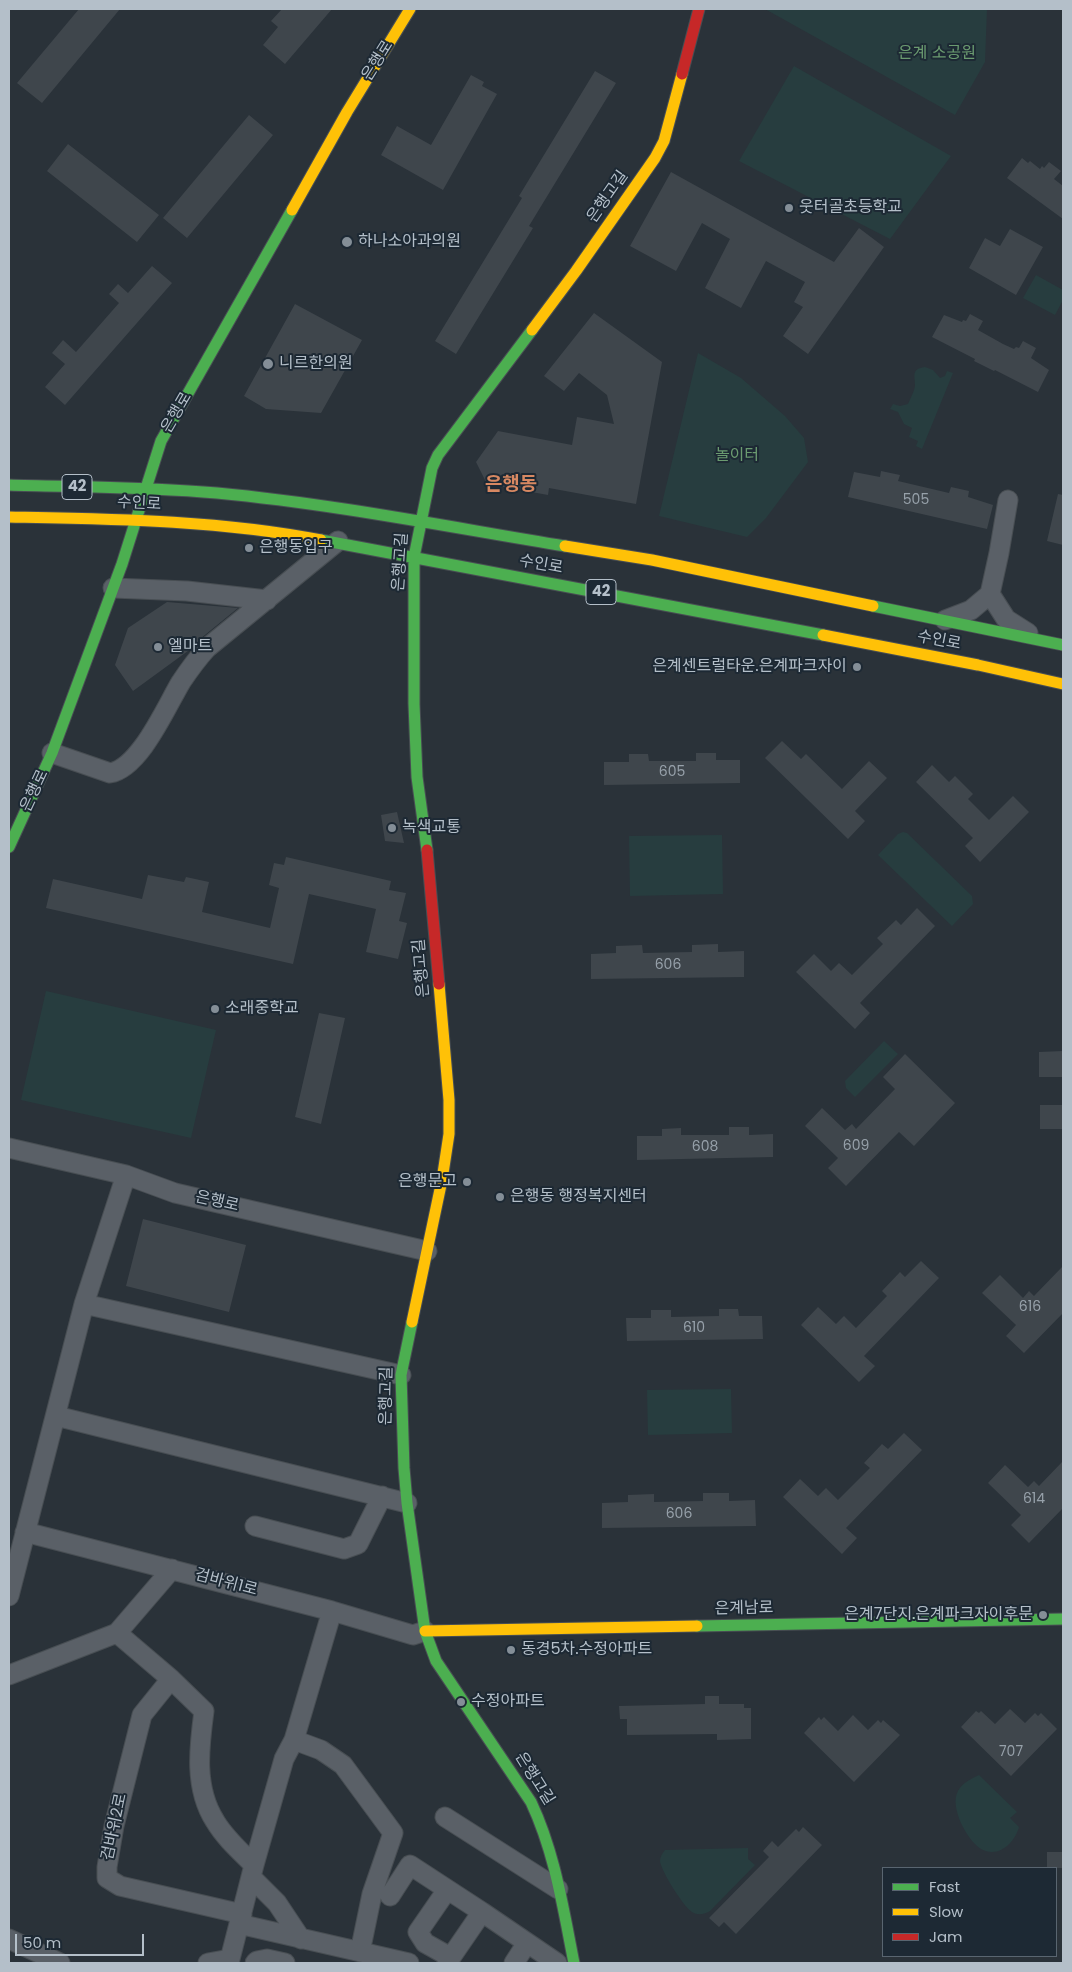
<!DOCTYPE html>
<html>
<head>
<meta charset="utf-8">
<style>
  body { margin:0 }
  #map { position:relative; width:1072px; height:1972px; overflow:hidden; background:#2a3239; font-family:Poppins,sans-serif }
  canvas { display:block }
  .frame { position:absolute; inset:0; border:10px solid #b4bfc9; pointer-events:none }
  .legend { position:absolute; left:882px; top:1867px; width:175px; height:90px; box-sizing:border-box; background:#1d2934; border:1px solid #596570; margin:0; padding:6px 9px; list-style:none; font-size:15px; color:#b4bfc9 }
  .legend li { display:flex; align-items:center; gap:10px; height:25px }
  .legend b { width:25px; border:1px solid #596570 }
  .scale { position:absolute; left:15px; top:1934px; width:129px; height:22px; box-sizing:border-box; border:2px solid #b4bfc9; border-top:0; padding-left:6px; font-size:15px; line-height:18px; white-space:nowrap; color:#b4bfc9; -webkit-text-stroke:4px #1d2934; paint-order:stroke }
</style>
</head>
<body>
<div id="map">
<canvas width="1072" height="1972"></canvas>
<div class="frame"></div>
<ul class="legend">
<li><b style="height:6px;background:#4caf50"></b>Fast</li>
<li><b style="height:6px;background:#ffc107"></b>Slow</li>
<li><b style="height:6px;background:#c62828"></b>Jam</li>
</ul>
<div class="scale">50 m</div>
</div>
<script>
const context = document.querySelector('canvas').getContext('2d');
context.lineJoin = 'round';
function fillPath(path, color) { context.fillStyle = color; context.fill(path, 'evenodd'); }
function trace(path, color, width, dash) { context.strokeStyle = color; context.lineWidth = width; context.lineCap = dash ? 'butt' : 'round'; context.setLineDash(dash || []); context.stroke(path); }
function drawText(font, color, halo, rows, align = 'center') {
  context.font = font + ' Poppins,"Noto Sans KR",sans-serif'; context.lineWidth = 4; context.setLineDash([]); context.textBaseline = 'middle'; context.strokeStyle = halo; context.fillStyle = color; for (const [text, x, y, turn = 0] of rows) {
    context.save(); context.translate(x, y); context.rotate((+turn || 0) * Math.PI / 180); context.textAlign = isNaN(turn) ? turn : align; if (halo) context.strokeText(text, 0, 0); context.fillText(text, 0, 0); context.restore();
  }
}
fillPath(new Path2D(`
  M 765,9 L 987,9 L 985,62 L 955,115 Z
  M 794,66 L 951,156 L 890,239 L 739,161 Z
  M 1036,275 L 1063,290 L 1063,300 L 1055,315 L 1023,298 Z
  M 698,353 L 741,378 L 785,416 L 804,438 L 808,462 L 766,518 L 747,537 L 659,516 Z
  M 925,367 L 933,370 L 940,378 L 945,376 L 947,371 L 953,373 L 922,449 L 916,446 L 918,441 L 909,437 L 912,428 L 904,424 L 898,412 L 890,409 L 893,404 L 900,406 L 908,404 C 910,399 915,390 915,385 C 915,375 911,369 925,367 Z
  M 903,832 L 907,833 L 972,896 L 973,904 L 952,926 L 878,855 L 898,834 Z
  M 722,835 L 723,894 L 630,896 L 629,836 Z
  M 46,991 L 216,1030 L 191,1138 L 21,1100 Z
  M 884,1041 L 898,1054 L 855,1097 L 846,1088 L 845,1081 Z
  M 731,1389 L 732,1433 L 648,1435 L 647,1390 Z
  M 979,1775 L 1017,1812 L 1010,1818 L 1019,1827 C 1015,1842 999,1859 981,1849 C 967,1840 949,1807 958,1791 C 962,1783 971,1779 979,1775 Z
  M 748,1848 L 748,1859 L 755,1865 L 710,1911 C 705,1914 698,1916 692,1912 C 683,1906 661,1871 660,1861 C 660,1857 662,1854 665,1850 Z`), '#273d3f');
fillPath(new Path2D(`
  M 79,9 L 120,9 L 42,103 L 17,83 Z
  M 282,9 L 332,9 L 285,64 L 263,45 L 278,27 L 271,21 Z
  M 595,71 L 616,83 L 529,226 L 533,228 L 456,354 L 435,341 L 522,198 L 519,196 Z
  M 471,75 L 484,82 L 482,86 L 497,94 L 443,190 L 381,155 L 397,126 L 431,145 Z
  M 249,115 L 273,135 L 187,238 L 163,218 Z
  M 68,144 L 159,215 L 137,242 L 47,171 Z
  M 1022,158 L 1028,163 L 1030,161 L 1040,169 L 1042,166 L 1044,168 L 1049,162 L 1061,171 L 1054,179 L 1063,186 L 1063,219 L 1007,178 Z
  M 671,172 L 834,262 L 859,228 L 884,247 L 808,354 L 783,336 L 803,307 L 794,302 L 805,282 L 766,261 L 741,308 L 705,288 L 730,239 L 702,223 L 676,271 L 630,246 Z
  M 1010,229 L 1043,247 L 1016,295 L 969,268 L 985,238 L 1000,246 Z
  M 152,266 L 172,283 L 65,405 L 45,387 L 65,364 L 52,353 L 63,340 L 76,352 L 119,303 L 109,294 L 118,284 L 128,293 Z
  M 295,304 L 362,340 L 321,413 L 266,409 L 244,396 Z
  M 594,313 L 662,362 L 636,504 L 549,488 L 548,495 L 487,484 L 476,462 L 498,431 L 572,445 L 577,417 L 614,424 L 607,395 L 579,373 L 564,391 L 544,376 Z
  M 970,314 L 983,321 L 978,330 L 1003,344 L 1014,349 L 1016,347 L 1019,348 L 1023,341 L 1036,348 L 1031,358 L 1049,370 L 1038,392 L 995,370 L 994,371 L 974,361 L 975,359 L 932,337 L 944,315 L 962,322 L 963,320 L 966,321 Z
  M 881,471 L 900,475 L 898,481 L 949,493 L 951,487 L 969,491 L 968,497 L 993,505 L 987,529 L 848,497 L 854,472 L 880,477 Z
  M 1058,494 L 1063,495 L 1063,545 L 1047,541 Z
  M 167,602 L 238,608 L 200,639 L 192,648 L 133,691 L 115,665 L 128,628 Z
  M 782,741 L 801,759 L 806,754 L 842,789 L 869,761 L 887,778 L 855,811 L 865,821 L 848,839 L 765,758 Z
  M 696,753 L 716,753 L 716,760 L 740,760 L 740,783 L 604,785 L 604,762 L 629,762 L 629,754 L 648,754 L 649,761 L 696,761 Z
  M 932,765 L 949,782 L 955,776 L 973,794 L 968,799 L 989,820 L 1013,796 L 1029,812 L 980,862 L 965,846 L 973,838 L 916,782 Z
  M 397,812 L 404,843 L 385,841 L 381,815 Z
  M 286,857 L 391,881 L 389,890 L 406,893 L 399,921 L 407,923 L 398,959 L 366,952 L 376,909 L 309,894 L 293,964 L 46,908 L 53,879 L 142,899 L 148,875 L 184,882 L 186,877 L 209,882 L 202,912 L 270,928 L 279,888 L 269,885 L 274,863 L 284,865 Z
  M 917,908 L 935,926 L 860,1003 L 870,1013 L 855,1029 L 796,972 L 814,954 L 831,971 L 839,963 L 852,975 L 883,944 L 877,938 L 896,920 L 901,925 Z
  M 718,944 L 718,952 L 744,951 L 744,977 L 591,979 L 591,954 L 616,953 L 616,946 L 642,945 L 643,953 L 692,952 L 692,945 Z
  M 319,1013 L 345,1018 L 321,1124 L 295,1117 Z
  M 1063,1051 L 1063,1077 L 1039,1077 L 1039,1052 Z
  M 905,1054 L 955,1103 L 914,1146 L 899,1132 L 846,1186 L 828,1168 L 838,1158 L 805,1126 L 822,1108 L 845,1130 L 852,1124 L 856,1129 L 895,1089 L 883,1077 Z
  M 1040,1105 L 1063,1105 L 1063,1129 L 1040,1129 Z
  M 729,1127 L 749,1127 L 749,1135 L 773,1134 L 773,1157 L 637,1160 L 637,1136 L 662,1136 L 662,1129 L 681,1128 L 681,1135 L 729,1135 Z
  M 143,1219 L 246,1245 L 229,1312 L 126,1286 Z
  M 921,1261 L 939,1278 L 864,1356 L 875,1366 L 859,1382 L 801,1325 L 818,1307 L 836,1324 L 844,1316 L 856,1328 L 887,1296 L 882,1291 L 900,1272 L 905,1277 Z
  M 1063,1266 L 1063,1313 L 1024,1353 L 1006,1336 L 1016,1325 L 982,1293 L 1000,1275 L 1023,1298 L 1029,1291 L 1034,1296 Z
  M 719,1309 L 738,1309 L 739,1316 L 762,1316 L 763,1339 L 627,1341 L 626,1318 L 651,1318 L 651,1310 L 671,1310 L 671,1317 L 719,1316 Z
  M 904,1433 L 922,1450 L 846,1528 L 857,1538 L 842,1554 L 783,1497 L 800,1479 L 818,1496 L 826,1488 L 838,1500 L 870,1468 L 864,1463 L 882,1444 L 888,1449 Z
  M 1063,1461 L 1063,1508 L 1029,1543 L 1011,1525 L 1021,1515 L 988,1483 L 1005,1465 L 1028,1487 L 1034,1481 L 1039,1486 Z
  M 703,1493 L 729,1493 L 729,1501 L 755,1500 L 756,1526 L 602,1528 L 602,1503 L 628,1502 L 628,1495 L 654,1494 L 654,1502 L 703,1501 Z
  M 705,1696 L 719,1696 L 719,1704 L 744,1704 L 744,1708 L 751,1708 L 751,1739 L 717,1740 L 717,1734 L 627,1735 L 627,1719 L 620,1719 L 619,1706 L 705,1704 Z
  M 1010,1709 L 1025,1723 L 1035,1713 L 1038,1716 L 1041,1713 L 1057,1729 L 1011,1776 L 961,1727 L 976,1711 L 979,1713 L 981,1711 L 995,1724 Z
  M 853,1715 L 868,1730 L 878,1720 L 881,1723 L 883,1720 L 900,1735 L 854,1782 L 804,1733 L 819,1717 L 821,1720 L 824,1717 L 838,1731 Z
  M 803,1827 L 822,1845 L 736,1934 L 724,1922 L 719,1927 L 709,1918 L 769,1857 L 763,1851 L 772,1841 L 778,1847 L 796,1829 L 799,1832 Z
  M 1047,1852 L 1063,1852 L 1063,1868 L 1047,1868 Z`), '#3f464c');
const street = new Path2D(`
  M 113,588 L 187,591 L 267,600
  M 990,594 L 1006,619 L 1028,633
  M 945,620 L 971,610 L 990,594 L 999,553 L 1008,500
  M 52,753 L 110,773 C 140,768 166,707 181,682 C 189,670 197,659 207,648 L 338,541
  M 9,1148 L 126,1175 L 175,1193 L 427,1251
  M 84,1304 L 401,1375
  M 56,1416 L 407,1503
  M 255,1526 L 344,1549 L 358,1544 L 382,1496
  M 25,1532 L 332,1611 L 413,1635 L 425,1631
  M 9,1596 L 84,1304 L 126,1175
  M 117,1633 L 171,1679 L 204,1711 C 199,1748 194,1788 215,1821 C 225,1838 240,1851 254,1865
  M 9,1675 L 117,1633 L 172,1569
  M 171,1679 L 142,1715 L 114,1826 L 107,1867 L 107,1878 L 120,1886 L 242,1914
  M 294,1740 L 321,1750 L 343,1765 L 393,1833 L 372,1894 L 360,1952
  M 445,1817 L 558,1889
  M 251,1877 L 277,1903 L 301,1939
  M 447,1890 L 418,1932 L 425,1943 L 450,1957
  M 390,1896 L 410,1865 L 482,1912 L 447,1963
  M 482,1912 L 557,1963
  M 239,1924 L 409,1963
  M 9,1939 L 60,1963
  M 208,1963 L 230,1959
  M 229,1963 L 254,1865 L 284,1759 L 294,1740 L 332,1611
  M 255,1963 L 257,1961 L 267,1959 L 285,1963
  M 514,1963 L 527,1943`);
const fast = new Path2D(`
  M 9,485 C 78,487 148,487 217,493 C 334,504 449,527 565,546
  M 321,540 L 823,635
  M 873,606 L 1063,645
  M 9,847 L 52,753 L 122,564 L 161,441 L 292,210
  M 427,850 L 417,777 L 414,704 L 414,557 L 432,468 L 438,455 L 532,330
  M 412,1322 L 401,1375 L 404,1468 L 407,1503 L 425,1631 L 436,1661 L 531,1802 C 555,1853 563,1908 574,1963
  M 697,1626 L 1063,1619`);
const slow = new Path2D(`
  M 292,210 L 347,112 L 410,9
  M 532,330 L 576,271 L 655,158 L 664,141 L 682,74
  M 9,517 C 113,519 218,520 321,540
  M 565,546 L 652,560 L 873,606
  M 823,635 L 978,665 L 1063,684
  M 412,1322 L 442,1180 L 449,1134 L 449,1100 L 439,984
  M 425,1631 L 697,1626`);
const jam = new Path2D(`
  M 682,74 L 699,9
  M 427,850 L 439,984`);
trace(street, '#484e53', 21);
trace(fast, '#484e53', 13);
trace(slow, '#484e53', 13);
trace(jam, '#484e53', 13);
trace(street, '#5a6067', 19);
trace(fast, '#4caf50', 11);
trace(slow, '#ffc107', 11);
trace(jam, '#c62828', 11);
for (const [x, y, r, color] of [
  [789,208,5,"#848e97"],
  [347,242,6,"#848e97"],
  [268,364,6,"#848e97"],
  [249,548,5,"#848e97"],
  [158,647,5,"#848e97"],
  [857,667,5,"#848e97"],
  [392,828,5,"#848e97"],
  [215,1009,5,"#848e97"],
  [467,1182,5,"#848e97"],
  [500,1197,5,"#848e97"],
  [1043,1615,5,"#848e97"],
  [511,1650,5,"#848e97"],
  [461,1702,5,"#848e97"]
]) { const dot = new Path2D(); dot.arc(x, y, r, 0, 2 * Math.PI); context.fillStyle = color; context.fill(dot); trace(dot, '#1d2934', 2); }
drawText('14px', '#97a1aa', null, [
  ["505",916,500],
  ["605",672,772],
  ["606",668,965],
  ["609",856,1146],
  ["608",705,1147],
  ["616",1030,1307],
  ["610",694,1328],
  ["614",1034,1499],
  ["606",679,1514],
  ["707",1011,1752]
]);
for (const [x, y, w] of [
  [77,487,30],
  [601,592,30]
]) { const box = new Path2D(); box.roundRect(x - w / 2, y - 12.5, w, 25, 4); context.fillStyle = '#1d2934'; context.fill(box); trace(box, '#b4bfc9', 1); }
drawText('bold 15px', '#b4bfc9', null, [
  ["42",77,487],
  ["42",601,592]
]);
drawText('16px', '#6b9b70', '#1d2934', [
  ["은계 소공원",937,54],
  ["놀이터",737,456]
]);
drawText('16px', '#b4bfc9', '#1d2934', [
  ["은행로",378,61,-58],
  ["은행고길",608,197,-55],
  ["은행로",177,413,-60],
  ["수인로",139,504,3],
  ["은행고길",401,562,-86],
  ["수인로",541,565,10],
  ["수인로",939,641,11],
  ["은행로",35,791,-65],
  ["은행고길",422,968,-95],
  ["은행로",217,1202,13],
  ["은행고길",387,1396,-89],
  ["검바위1로",226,1583,15],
  ["은계남로",744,1609,-1],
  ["은행고길",534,1779,58],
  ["검바위2로",115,1827,-78]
]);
drawText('16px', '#b4bfc9', '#1d2934', [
  ["웃터골초등학교",799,208],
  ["하나소아과의원",358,242],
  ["니르한의원",279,364],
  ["은행동입구",259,548],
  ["엘마트",168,647],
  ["은계센트럴타운.은계파크자이",847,667,"right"],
  ["녹색교통",402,828],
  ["소래중학교",225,1009],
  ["은행문고",457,1182,"right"],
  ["은행동 행정복지센터",510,1197],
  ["은계7단지.은계파크자이후문",1033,1615,"right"],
  ["동경5차.수정아파트",521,1650],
  ["수정아파트",471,1702]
], 'left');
drawText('bold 19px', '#d78862', '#1d2934', [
  ["은행동",511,485]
]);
</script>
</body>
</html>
